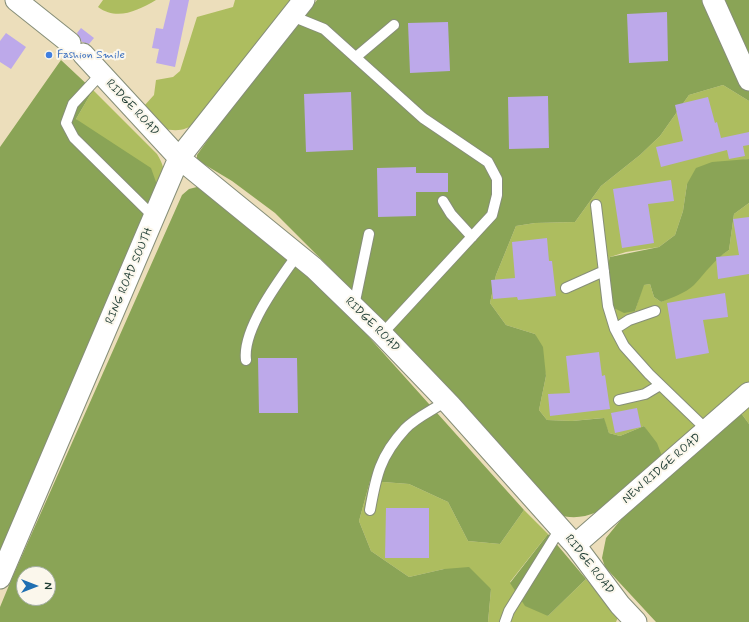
<!DOCTYPE html>
<html>
<head>
<meta charset="utf-8">
<style>
  body { margin:0 }
  #map { position:relative; width:749px; height:622px; overflow:hidden; background:#ecdebb; font-family:Mynerve,sans-serif }
  canvas { display:block }
  .north { position:absolute; left:16px; top:566px; width:40px; height:40px; box-sizing:border-box; background:#fbf7ec; border:1px solid #a3ada2; border-radius:50%; rotate:90deg; font-size:11px; font-weight:700; line-height:16px; text-align:center; color:#1f3d34 }
  .north::after { content:''; display:block; margin:auto; width:14px; height:18px; background:#1f6fb2; clip-path:polygon(50% 0,100% 100%,50% 72%,0 100%) }
</style>
</head>
<body>
<div id="map">
<canvas width="749" height="622"></canvas>
<div class="north">N</div>
</div>
<script>
const context = document.querySelector('canvas').getContext('2d');
context.lineJoin = 'round';
function fillPath(path, color) { context.fillStyle = color; context.fill(path, 'evenodd'); }
function trace(path, color, width, dash) { context.strokeStyle = color; context.lineWidth = width; context.lineCap = dash ? 'butt' : 'round'; context.setLineDash(dash || []); context.stroke(path); }
function drawText(font, color, halo, rows, align = 'center') {
  context.font = font + ' Mynerve,sans-serif'; context.lineWidth = 4; context.setLineDash([]); context.textBaseline = 'middle'; context.strokeStyle = halo; context.fillStyle = color; for (const [text, x, y, turn = 0] of rows) {
    context.save(); context.translate(x, y); context.rotate((+turn || 0) * Math.PI / 180); context.textAlign = isNaN(turn) ? turn : align; if (halo) context.strokeText(text, 0, 0); context.fillText(text, 0, 0); context.restore();
  }
}
fillPath(new Path2D(`
  M 103,0 L 156,0 C 137,11 117,21 98,7 Z
  M 235,0 L 292,0 L 197,122 C 185,131 176,132 162,128 L 144,106 L 154,95 L 156,80 L 173,77 L 180,71 L 197,17 L 233,7 Z
  M 723,85 L 749,101 L 749,159 L 738,161 L 687,184 L 683,211 L 675,235 L 659,247 L 626,252 L 610,257 C 604,283 618,293 635,311 L 643,285 L 650,284 L 654,297 L 661,302 C 688,290 704,265 729,250 L 734,214 L 749,203 L 749,382 L 663,459 L 644,426 L 620,436 L 609,433 L 603,418 L 572,421 L 547,420 L 539,410 L 546,376 L 535,334 L 506,325 L 490,303 L 496,275 L 516,226 L 535,223 L 575,222 L 601,186 L 640,155 L 660,136 L 689,95 Z
  M 93,90 L 157,154 C 169,174 163,179 156,199 L 76,119 Z
  M 749,406 L 749,424 L 741,413 Z
  M 370,481 L 409,484 L 448,502 L 468,541 L 500,544 L 524,510 L 548,534 L 510,582 L 548,616 L 586,579 L 618,617 L 616,622 L 488,622 L 491,589 L 444,569 L 409,577 L 371,551 L 359,521 Z`), '#adbd5f');
fillPath(new Path2D(`
  M 317,0 L 749,0 L 749,101 L 723,85 L 689,95 L 660,136 L 640,155 L 601,186 L 575,222 L 535,223 L 516,226 L 496,275 L 490,303 L 506,325 L 535,334 L 543,347 L 546,376 L 539,410 L 547,420 L 572,421 L 604,418 L 609,433 L 620,436 L 644,426 L 657,443 L 662,456 L 597,512 C 582,518 571,519 556,514 L 402,340 L 275,213 L 232,181 L 197,160 L 197,155 L 219,124 Z
  M 61,60 L 93,90 L 76,119 L 151,168 L 156,182 L 156,199 L 0,551 L 0,147 Z
  M 749,159 L 749,203 L 734,214 L 729,250 C 714,260 706,272 694,285 C 686,293 671,298 661,302 L 654,297 L 650,284 L 644,285 L 635,311 L 624,313 L 614,308 L 607,268 L 610,257 L 659,247 L 675,235 L 683,211 L 687,184 L 696,168 L 712,162 Z
  M 197,187 L 217,197 L 308,269 L 524,510 L 500,544 L 468,541 L 448,502 L 409,484 L 370,481 L 359,521 L 371,551 L 409,577 L 444,569 L 469,567 L 491,589 L 488,622 L 0,622 L 0,607 L 12,578 L 182,195 L 189,189 ZM 24,574 L 48,574 L 48,598 L 24,598 Z
  M 741,413 L 749,424 L 749,622 L 656,622 L 605,567 L 602,558 L 606,538 L 623,517 Z
  M 548,534 L 586,579 L 548,616 L 525,606 L 510,583 Z`), '#8aa456');
fillPath(new Path2D(`
  M 170,0 L 189,0 L 175,67 L 156,63 L 159,49 L 152,48 L 156,28 L 163,29 Z
  M 667,12 L 668,61 L 629,63 L 627,14 Z
  M 448,22 L 450,71 L 410,73 L 408,23 Z
  M 81,28 L 94,38 L 89,44 L 82,42 L 77,33 Z
  M 6,33 L 26,47 L 11,69 L 0,62 L 0,41 Z
  M 351,92 L 353,150 L 306,152 L 304,94 Z
  M 548,96 L 549,148 L 509,149 L 508,97 Z
  M 708,97 L 715,123 L 717,122 L 721,138 L 749,132 L 749,145 L 743,146 L 745,156 L 729,159 L 727,150 L 661,167 L 656,147 L 683,141 L 675,105 Z
  M 416,167 L 416,173 L 448,173 L 448,192 L 416,192 L 416,216 L 378,217 L 377,168 Z
  M 671,180 L 674,201 L 648,204 L 654,243 L 622,248 L 613,189 Z
  M 749,217 L 749,274 L 718,279 L 716,257 L 739,255 L 733,219 Z
  M 547,238 L 549,261 L 552,261 L 556,296 L 518,300 L 517,297 L 493,299 L 491,280 L 515,278 L 512,242 Z
  M 725,293 L 728,317 L 703,320 L 709,353 L 676,359 L 667,303 Z
  M 599,352 L 602,376 L 605,375 L 610,409 L 550,416 L 548,394 L 570,393 L 566,356 Z
  M 258,358 L 297,358 L 298,413 L 259,413 Z
  M 637,408 L 641,427 L 615,433 L 611,413 Z
  M 386,508 L 429,508 L 429,558 L 385,558 Z`), '#bda9ea');
const service = new Path2D(`
  M 292,16 L 324,29 L 423,118 L 488,162 L 497,179 L 497,195 L 492,215 L 382,334
  M 356,57 L 394,25
  M 100,75 L 73,104 L 66,123 L 74,138 L 154,217
  M 443,201 L 451,214 L 472,237
  M 596,205 L 608,306 L 615,329 L 624,346 L 649,374 L 707,430
  M 566,288 L 604,271
  M 354,306 L 369,234
  M 615,329 L 629,320 L 655,311
  M 246,360 C 242,329 280,279 298,254
  M 619,400 L 645,394 L 660,385
  M 370,510 C 376,476 380,456 405,429 C 415,418 433,410 446,401
  M 505,622 L 509,611 L 560,529`);
const minor = new Path2D(`
  M 16,0 L 70,43
  M 713,0 L 749,80
  M 83,54 L 179,158 L 314,268 L 382,334 L 450,405 L 575,545 L 620,605 L 636,622
  M 575,545 L 749,393
  M 0,578 L 179,158 L 304,0`);
trace(service, '#868e78', 12);
trace(minor, '#868e78', 23);
trace(service, '#fff', 10);
trace(minor, '#fff', 21);
for (const [x, y, r, color] of [
  [49,55,4,"#3f7fe0"]
]) { const dot = new Path2D(); dot.arc(x, y, r, 0, 2 * Math.PI); context.fillStyle = color; context.fill(dot); trace(dot, '#fbf7ec', 1.5); }
drawText('12px', '#366cbe', '#fbf7ec', [
  ["Fashion Smile",57,55]
], 'left');
drawText('12px', '#1f3d34', '#fbf7ec', [
  ["RIDGE ROAD",132,108,47],
  ["RING ROAD SOUTH",130,276,-67],
  ["RIDGE ROAD",372,325,45],
  ["NEW RIDGE ROAD",662,469,-41],
  ["RIDGE ROAD",589,565,52]
]);
</script>
</body>
</html>
